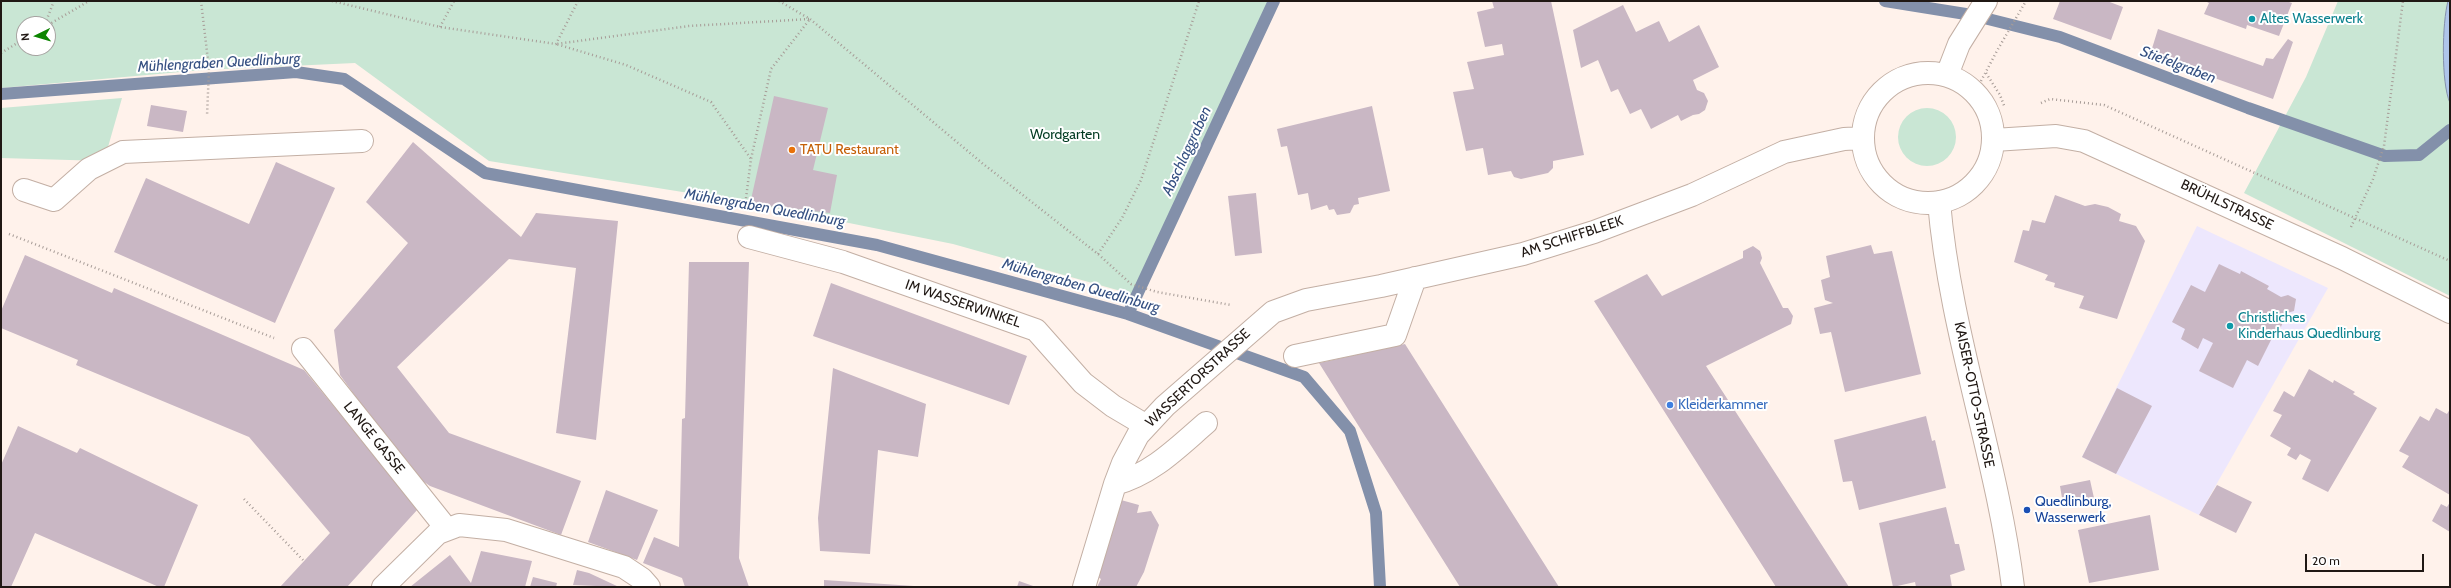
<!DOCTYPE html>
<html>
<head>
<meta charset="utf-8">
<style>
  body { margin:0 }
  #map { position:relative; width:2451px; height:588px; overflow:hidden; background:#fff2eb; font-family:Cabin,sans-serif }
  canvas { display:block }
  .frame { position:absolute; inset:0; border:2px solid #201814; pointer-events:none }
  .north { position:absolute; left:16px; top:16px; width:40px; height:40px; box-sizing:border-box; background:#fff; border:1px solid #a6a3a1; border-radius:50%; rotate:265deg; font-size:11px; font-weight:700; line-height:16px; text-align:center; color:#201814 }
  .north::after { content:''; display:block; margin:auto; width:14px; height:18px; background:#0c8500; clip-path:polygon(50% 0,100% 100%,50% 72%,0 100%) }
  .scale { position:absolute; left:2305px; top:554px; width:119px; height:18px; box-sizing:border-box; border:2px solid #201814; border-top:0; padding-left:5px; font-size:12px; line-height:14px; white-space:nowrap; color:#201814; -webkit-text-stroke:3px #fff; paint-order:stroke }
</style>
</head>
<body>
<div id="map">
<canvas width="2451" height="588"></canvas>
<div class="frame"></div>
<div class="north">N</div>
<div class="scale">20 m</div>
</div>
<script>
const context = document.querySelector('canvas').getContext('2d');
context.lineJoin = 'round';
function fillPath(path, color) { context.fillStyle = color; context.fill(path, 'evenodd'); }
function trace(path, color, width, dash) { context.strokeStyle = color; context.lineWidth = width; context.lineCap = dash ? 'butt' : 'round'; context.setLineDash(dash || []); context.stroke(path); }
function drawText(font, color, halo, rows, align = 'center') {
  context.font = font + ' Cabin,sans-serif'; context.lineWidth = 4; context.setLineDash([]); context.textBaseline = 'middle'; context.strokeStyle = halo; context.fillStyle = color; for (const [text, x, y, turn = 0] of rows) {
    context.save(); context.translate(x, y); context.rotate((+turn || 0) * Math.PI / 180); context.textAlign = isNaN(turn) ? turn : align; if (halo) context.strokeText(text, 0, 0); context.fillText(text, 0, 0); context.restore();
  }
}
fillPath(new Path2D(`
  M 2197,226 L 2328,288 L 2199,515 L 2082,457 Z`), '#ede7fd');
fillPath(new Path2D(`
  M 1,1 L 1268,1 L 1182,201 L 1135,295 L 953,244 L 745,202 L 489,161 L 355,63 L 203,70 L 1,88 ZM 24,24 L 48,24 L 48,48 L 24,48 Z
  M 2338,1 L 2448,1 C 2442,21 2442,85 2450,103 L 2450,296 L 2244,193 L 2306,77 Z
  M 122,98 L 104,161 L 1,158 L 1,108 Z
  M1898 137a29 29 0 1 1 58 0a29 29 0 1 1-58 0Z`), '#c9e6d4');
const water = new Path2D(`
  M 2448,1 L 2450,1 L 2450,103 C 2441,83 2442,23 2448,1 Z`);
fillPath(water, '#aec4ea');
trace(water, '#8390aa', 1);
trace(new Path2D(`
  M 1885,1 L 1972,15 L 2060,37 L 2248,108 L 2385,156 L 2419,155 L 2450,130
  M 1,94 L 296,72 L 344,79 L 485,173 L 877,245 L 1128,314 L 1304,377 L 1350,431 L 1376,513 L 1380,587
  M 1128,314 L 1274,1`), '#8390aa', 12);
fillPath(new Path2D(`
  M 1492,1 L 1551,1 L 1584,155 L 1553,161 L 1553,168 L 1548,173 L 1521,179 L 1514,177 L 1511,171 L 1488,175 L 1483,148 L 1466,151 L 1453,92 L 1474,89 L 1467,62 L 1504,55 L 1502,44 L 1485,47 L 1477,12 L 1494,8 Z
  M 2060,1 L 2107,1 L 2123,7 L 2111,40 L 2053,19 Z
  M 2205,1 L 2286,1 L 2292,3 L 2279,36 L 2247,25 L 2246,29 L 2204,14 L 2209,3 Z
  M 1623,5 L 1636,32 L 1659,21 L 1669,42 L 1699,25 L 1719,67 L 1693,80 L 1697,90 L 1704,93 L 1708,101 L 1705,110 L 1699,114 L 1693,115 L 1681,121 L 1678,115 L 1651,129 L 1641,109 L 1630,114 L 1618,89 L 1611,92 L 1598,60 L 1581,68 L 1573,30 Z
  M 2158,29 L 2263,66 L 2266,58 L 2273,59 L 2288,39 L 2293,42 L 2273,99 L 2150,55 Z
  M 774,96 L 828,108 L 813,170 L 837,175 L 830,213 L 750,204 Z
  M 151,105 L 187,111 L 183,132 L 147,126 Z
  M 1372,106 L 1390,191 L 1358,198 L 1359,204 L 1354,205 L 1350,213 L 1337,215 L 1334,209 L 1329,210 L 1327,205 L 1311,210 L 1308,193 L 1298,195 L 1287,146 L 1281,147 L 1277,129 Z
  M 413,142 L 521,237 L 536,213 L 618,221 L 596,440 L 556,433 L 576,268 L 509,259 L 397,367 L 449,433 L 581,481 L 561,535 L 430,486 L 411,473 L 340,375 L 334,330 L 408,243 L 366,202 Z
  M 276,162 L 335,188 L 275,323 L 114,252 L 146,178 L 249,224 Z
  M 1256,193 L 1262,253 L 1235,256 L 1228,196 Z
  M 2055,195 L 2085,206 L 2095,204 L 2108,207 L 2121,214 L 2119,221 L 2136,226 L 2145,241 L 2117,319 L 2079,308 L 2084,296 L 2054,287 L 2055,283 L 2045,280 L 2048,275 L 2014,262 L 2023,230 L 2029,231 L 2032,220 L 2045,223 Z
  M 1871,245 L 1874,254 L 1892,251 L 1921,374 L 1845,392 L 1831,332 L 1820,334 L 1814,308 L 1833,303 L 1825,300 L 1821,280 L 1830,277 L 1826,256 Z
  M 1753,246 L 1760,251 L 1762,258 L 1760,263 L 1783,308 L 1788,308 L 1793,316 L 1791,324 L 1706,366 L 1849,587 L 1776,587 L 1594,301 L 1647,274 L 1662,296 L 1743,258 L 1743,251 Z
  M 25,255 L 112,293 L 114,288 L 304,370 L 418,509 L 347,587 L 280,587 L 330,533 L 249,437 L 76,365 L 78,360 L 1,328 L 1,311 Z
  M 689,262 L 749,262 L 739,558 L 749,587 L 685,587 L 682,578 L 643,563 L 654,537 L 679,547 L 682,419 L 685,418 Z
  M 2219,264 L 2240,274 L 2241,271 L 2269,286 L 2267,289 L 2281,297 L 2288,295 L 2296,299 L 2294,311 L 2287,313 L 2277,336 L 2273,336 L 2258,366 L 2247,360 L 2233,388 L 2199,371 L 2213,343 L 2203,338 L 2198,349 L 2181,339 L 2185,329 L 2172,322 L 2191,285 L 2205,292 Z
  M 831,283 L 1027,356 L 1009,405 L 813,336 Z
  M 1405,344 L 1559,587 L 1460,587 L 1319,363 Z
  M 833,368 L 926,404 L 918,457 L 878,450 L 870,554 L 820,551 L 818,518 Z
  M 2309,369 L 2333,383 L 2334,380 L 2355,392 L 2353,394 L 2377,408 L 2328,492 L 2302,479 L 2311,460 L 2300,454 L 2296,460 L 2287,455 L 2291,448 L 2270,436 L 2282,415 L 2273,411 L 2284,391 L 2294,397 Z
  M 2117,388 L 2152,406 L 2116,474 L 2082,457 Z
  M 2436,408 L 2447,414 L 2450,409 L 2450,495 L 2402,467 L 2409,456 L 2399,451 L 2420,416 L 2429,421 Z
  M 1926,416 L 1932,441 L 1935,440 L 1946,488 L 1859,510 L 1852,481 L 1843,482 L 1834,440 Z
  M 18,426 L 77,453 L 80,448 L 198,505 L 164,587 L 159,587 L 35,533 L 11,587 L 1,587 L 1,465 Z
  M 2090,480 L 2094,498 L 2063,504 L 2060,486 Z
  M 2217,485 L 2252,502 L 2236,533 L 2199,515 Z
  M 606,490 L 658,510 L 637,560 L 588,542 Z
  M 1121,500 L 1139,505 L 1137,513 L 1151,511 L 1159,525 L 1144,572 L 1136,587 L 1097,587 L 1101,579 L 1096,576 Z
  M 2450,502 L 2450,532 L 2432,521 L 2441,504 L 2447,507 Z
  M 1946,507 L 1955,544 L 1959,544 L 1965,570 L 1950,575 L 1952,587 L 1916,587 L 1915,582 L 1893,587 L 1879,523 Z
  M 2150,515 L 2159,570 L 2089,583 L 2078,530 Z
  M 481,551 L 532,561 L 525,587 L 410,587 L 450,555 L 471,583 Z
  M 577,570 L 589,573 L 619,587 L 573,585 Z
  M 533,577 L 557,583 L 556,587 L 530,587 Z
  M 824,580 L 914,586 L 914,587 L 824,587 Z
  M 1019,581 L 1036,587 L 1017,587 Z`), '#c9b7c4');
const minor = new Path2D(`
  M1863 138a65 65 0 1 1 130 0a65 65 0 1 1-130 0Z
  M 1947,75 L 1959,44 L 1986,1
  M 1994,140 L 2056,136 L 2084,141 L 2342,258 L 2450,312
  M 24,190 L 54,200 L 89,169 L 123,152 L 362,141
  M 1939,202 C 1950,333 1997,457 2013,587
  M 749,237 L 843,262 L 1036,330 L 1083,383 L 1113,406 L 1145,425
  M 303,349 L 446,528
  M 1295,356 L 1395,335 L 1415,278
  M 1115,484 C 1152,474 1177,448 1206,423
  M 383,587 L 438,533 L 459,525 L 506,530 L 624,567 L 642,579 L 649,587
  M 1084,587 L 1115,484 L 1123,463 L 1138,435 L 1165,406 L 1273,312 L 1306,300 L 1381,286 L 1523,254 L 1594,232 L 1692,195 L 1784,152 L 1844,139 L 1863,138`);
trace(minor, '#c3afa4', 24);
trace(new Path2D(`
  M 201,1 L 209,69 L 207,116
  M 332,1 L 440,27 L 556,44 L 578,1
  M 779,1 L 810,19 L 982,163 L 1098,254 L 1131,284 L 1157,292 L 1231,305
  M 45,24 L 54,1
  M 48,25 L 89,1
  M 440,27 L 454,1
  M 1,53 L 24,39
  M 1986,73 L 2000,95 L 2005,108
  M 1981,81 L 1998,49 L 2026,1
  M 2041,103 L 2050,99 L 2104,105 L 2450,261
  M 745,206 L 751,159 L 771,69 L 810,19 L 689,26 L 556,44 L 626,65 L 711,102 L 751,159
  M 2351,227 L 2373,179 L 2384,146 L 2403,1
  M 9,234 L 274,338
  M 1098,254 L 1122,218 L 1141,180 L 1199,1
  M 244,499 L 303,560`), '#a79c97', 2.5, [1, 3]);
trace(minor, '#fff', 22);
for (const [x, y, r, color] of [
  [2252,19,4,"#0f9aa8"],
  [792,150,4,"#e8710a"],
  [2230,326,4,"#0f9aa8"],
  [1670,405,4,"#3f7fe0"],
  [2027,510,4,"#1a4fb4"]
]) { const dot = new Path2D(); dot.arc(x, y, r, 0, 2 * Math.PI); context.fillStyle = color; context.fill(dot); trace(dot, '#fff', 1.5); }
drawText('14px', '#0d838f', '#fff', [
  ["Altes Wasserwerk",2260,19],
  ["Christliches",2238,318],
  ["Kinderhaus Quedlinburg",2238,334]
], 'left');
drawText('14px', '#013a21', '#fff', [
  ["Wordgarten",1065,135]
]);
drawText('14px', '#c56008', '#fff', [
  ["TATU Restaurant",800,150]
], 'left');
drawText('14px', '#201814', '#fff', [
  ["BRÜHLSTRASSE",2227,205,25],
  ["AM SCHIFFBLEEK",1572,237,-18],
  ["IM WASSERWINKEL",963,304,19],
  ["WASSERTORSTRASSE",1198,378,-43],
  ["KAISER-OTTO-STRASSE",1974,395,78],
  ["LANGE GASSE",374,438,51]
]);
drawText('14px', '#366cbe', '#fff', [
  ["Kleiderkammer",1678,405]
], 'left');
drawText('14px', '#164399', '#fff', [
  ["Quedlinburg,",2035,502],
  ["Wasserwerk",2035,518]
], 'left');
drawText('italic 15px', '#355082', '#fff', [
  ["Mühlengraben Quedlinburg",219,63,-3],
  ["Stiefelgraben",2178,65,21],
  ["Abschlaggraben",1187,151,-65],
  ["Mühlengraben Quedlinburg",765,208,10],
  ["Mühlengraben Quedlinburg",1081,286,16]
]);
</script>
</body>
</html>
